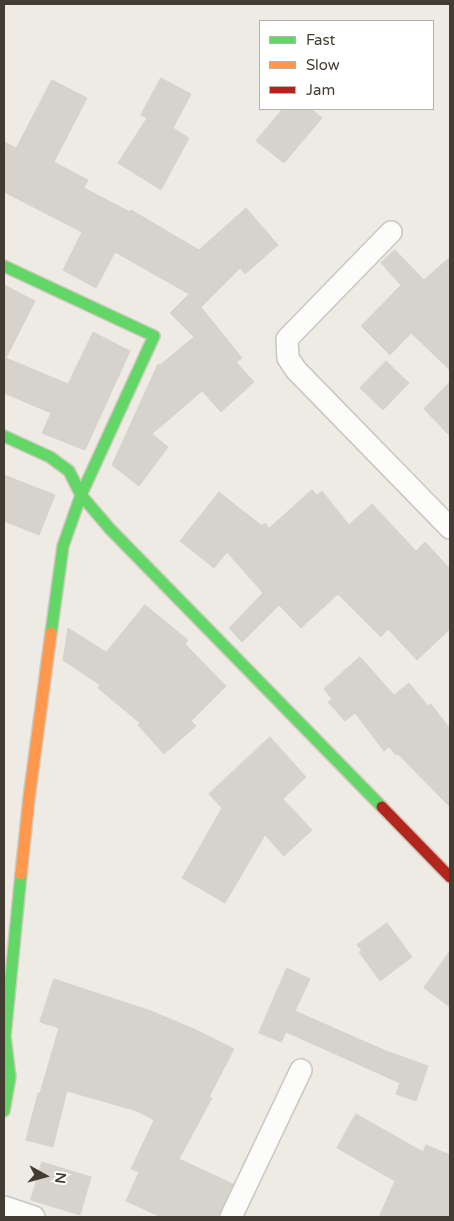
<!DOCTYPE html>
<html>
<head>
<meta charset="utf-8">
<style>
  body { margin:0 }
  #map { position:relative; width:454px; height:1221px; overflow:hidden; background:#eeebe5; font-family:"Varela Round",sans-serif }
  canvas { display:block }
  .frame { position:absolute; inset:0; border:5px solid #433c32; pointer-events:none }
  .legend { position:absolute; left:259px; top:20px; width:175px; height:90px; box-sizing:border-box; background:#fff; border:1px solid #b4b1ad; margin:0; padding:6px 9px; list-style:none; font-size:15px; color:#433c32 }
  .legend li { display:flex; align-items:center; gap:10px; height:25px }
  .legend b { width:25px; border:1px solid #b4b1ad }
  .north { position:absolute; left:20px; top:1151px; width:50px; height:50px; -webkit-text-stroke:4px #fff; paint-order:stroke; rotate:97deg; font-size:14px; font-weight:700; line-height:20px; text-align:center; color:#433c32 }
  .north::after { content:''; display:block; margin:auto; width:18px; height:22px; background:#433c32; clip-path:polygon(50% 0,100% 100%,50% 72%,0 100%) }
</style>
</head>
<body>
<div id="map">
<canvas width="454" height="1221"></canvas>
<div class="frame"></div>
<ul class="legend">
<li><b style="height:6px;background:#63d668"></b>Fast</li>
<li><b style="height:6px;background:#ff974d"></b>Slow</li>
<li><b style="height:6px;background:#b3261e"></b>Jam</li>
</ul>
<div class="north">N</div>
</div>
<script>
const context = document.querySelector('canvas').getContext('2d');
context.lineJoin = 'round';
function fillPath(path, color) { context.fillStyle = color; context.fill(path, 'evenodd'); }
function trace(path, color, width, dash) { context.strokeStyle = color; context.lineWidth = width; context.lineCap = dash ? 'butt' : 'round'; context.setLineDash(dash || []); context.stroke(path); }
const building = new Path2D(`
  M 161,78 L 191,94 L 173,128 L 189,138 L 161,190 L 118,163 L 147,118 L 141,115 Z
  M 52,80 L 87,98 L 54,162 L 88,180 L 84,188 L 130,212 L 131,210 L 199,250 L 246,208 L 278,245 L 245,274 L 240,268 L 201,307 L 242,358 L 236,362 L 254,382 L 221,412 L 202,391 L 152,434 L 168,447 L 139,486 L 112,465 L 158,364 L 160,365 L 194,337 L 170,313 L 189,294 L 115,252 L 96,288 L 63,270 L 82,232 L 4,192 L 4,142 L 16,148 Z
  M 283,109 L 311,109 L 322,118 L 284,163 L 256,141 Z
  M 395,250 L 424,280 L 450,257 L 450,370 L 411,333 L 390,355 L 361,326 L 401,285 L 381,263 Z
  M 4,285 L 35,301 L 6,358 L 68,384 L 93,332 L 130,351 L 85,450 L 42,433 L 51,413 L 4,393 Z
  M 386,361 L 409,383 L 383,410 L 360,388 Z
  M 450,382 L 450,436 L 424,409 Z
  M 4,475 L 55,495 L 39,535 L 4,521 Z
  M 312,490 L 317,495 L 322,491 L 349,525 L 372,504 L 416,551 L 425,542 L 450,569 L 450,629 L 417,660 L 388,629 L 381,637 L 338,594 L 301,628 L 279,605 L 242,642 L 229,628 L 263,593 L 227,552 L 214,568 L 180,541 L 219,492 L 262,526 L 265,523 L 269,528 Z
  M 145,605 L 188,640 L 185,644 L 226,686 L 191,721 L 196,726 L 164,754 L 138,725 L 140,723 L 98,688 L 100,685 L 63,660 L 68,628 L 106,652 Z
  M 360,657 L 394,695 L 409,683 L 428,706 L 431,704 L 450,729 L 450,807 L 398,754 L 396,755 L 389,747 L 384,751 L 355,713 L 345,721 L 328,702 L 332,699 L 324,689 Z
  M 270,737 L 306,777 L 283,799 L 312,830 L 284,856 L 265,835 L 225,903 L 182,878 L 222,808 L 209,794 Z
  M 387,923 L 412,957 L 380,981 L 359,952 L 362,951 L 357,945 Z
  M 450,951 L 450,1007 L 424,988 Z
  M 287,968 L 310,979 L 295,1011 L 386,1051 L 428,1066 L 416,1101 L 396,1094 L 400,1083 L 286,1032 L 281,1042 L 259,1033 Z
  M 54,979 L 151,1011 L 196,1030 L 234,1049 L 209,1097 L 212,1098 L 179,1159 L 233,1184 L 218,1217 L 161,1217 L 126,1201 L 139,1172 L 131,1169 L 154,1120 L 137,1111 L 67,1091 L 53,1147 L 26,1140 L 38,1093 L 40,1093 L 59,1028 L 40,1022 Z
  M 356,1114 L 423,1152 L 426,1145 L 450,1155 L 450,1217 L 379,1217 L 395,1181 L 337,1148 Z
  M 42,1162 L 91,1177 L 80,1215 L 31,1200 Z`);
fillPath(building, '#d6d2cc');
trace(building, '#d6d2cb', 1);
const street = new Path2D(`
  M 391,232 L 287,339 L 288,358 L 296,370 L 450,528
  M 4,1207 L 34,1217
  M 231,1217 L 301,1070`);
const fast = new Path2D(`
  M 4,266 L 154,336 L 81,495 L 63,546 L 51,633
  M 4,436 L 50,457 L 69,471 L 81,495 L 110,529 L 382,807
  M 4,1111 L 10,1077 L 5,1036 L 21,874`);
const slow = new Path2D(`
  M 21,874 L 29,798 L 51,633`);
const jam = new Path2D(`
  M 382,807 L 450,877`);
trace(street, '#cac7c1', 24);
trace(fast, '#cfcabd', 14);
trace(slow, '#cfcabd', 14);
trace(jam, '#cfcabd', 14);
trace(street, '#fcfcfb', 21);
trace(fast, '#63d668', 11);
trace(slow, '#ff974d', 11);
trace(jam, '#b3261e', 11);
</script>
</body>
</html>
